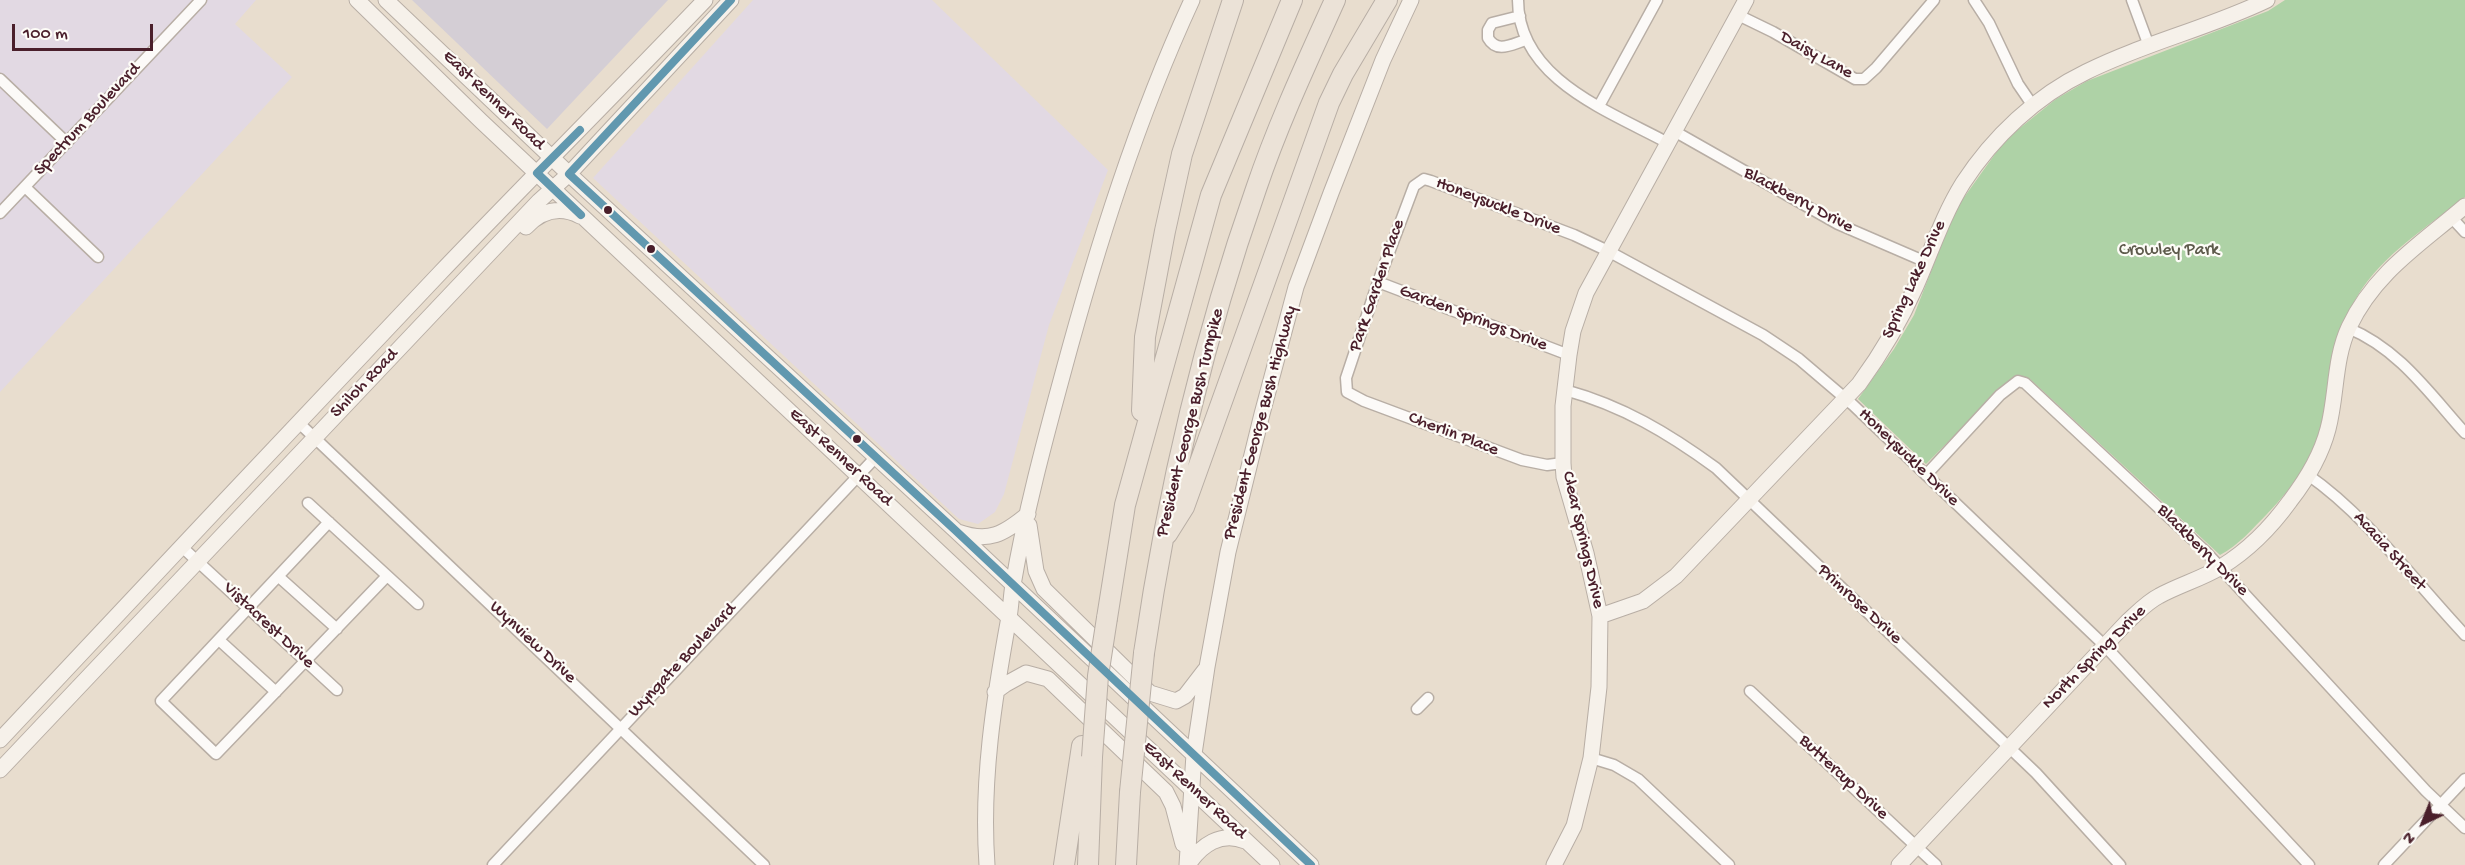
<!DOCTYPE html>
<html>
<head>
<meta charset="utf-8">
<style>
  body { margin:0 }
  #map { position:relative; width:2465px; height:865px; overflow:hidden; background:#e8ddce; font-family:"Gochi Hand",sans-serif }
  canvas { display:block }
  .north { position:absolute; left:2393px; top:793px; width:60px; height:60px; -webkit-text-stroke:4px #fdfcf7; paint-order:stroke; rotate:223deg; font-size:16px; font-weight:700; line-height:24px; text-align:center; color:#4a1f2b }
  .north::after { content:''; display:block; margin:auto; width:21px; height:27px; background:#4a1f2b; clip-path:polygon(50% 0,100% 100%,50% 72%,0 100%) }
  .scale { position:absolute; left:12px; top:24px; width:141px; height:27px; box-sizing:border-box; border:3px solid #4a1f2b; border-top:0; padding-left:8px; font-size:18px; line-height:21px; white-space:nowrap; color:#4a1f2b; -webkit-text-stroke:4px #fdfcf7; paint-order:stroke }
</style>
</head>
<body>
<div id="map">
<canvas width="2465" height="865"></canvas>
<div class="north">N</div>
<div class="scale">100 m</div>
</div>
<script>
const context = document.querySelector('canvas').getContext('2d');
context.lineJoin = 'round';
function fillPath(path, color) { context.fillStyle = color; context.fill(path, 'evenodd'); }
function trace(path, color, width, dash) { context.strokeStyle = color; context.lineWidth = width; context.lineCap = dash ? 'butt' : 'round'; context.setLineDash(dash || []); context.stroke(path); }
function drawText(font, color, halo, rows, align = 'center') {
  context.font = font + ' "Gochi Hand",sans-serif'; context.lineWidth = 4.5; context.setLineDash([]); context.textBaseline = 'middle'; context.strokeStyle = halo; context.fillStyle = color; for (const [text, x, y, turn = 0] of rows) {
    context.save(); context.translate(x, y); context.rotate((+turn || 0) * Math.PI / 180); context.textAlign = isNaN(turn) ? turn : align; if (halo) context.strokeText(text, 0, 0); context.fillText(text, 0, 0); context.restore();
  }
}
fillPath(new Path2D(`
  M 0,0 L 256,0 L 235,24 L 292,77 L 0,392 Z
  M 753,0 L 932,0 L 1108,170 L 1049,325 L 1004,494 L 995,512 L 978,524 L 959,519 L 593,178 Z`), '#e2d9e3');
fillPath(new Path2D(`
  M 412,0 L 668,0 L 547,129 Z`), '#d4ced5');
fillPath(new Path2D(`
  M 2285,0 L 2465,0 L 2465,197 C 2429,226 2383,254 2358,295 C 2342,321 2332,355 2327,385 C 2326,394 2327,403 2325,412 C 2318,452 2295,485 2267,514 C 2252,529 2239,545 2220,555 L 2030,379 L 2007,383 L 1926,464 L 1858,399 L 1894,349 L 1914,315 L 1955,210 L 2005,140 L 2056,99 L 2087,81 L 2268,11 Z`), '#aed2a6');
const street = new Path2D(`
  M 1518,0 C 1518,79 1609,111 1668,143
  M 1974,0 L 1989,23 L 2018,84 L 2033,106
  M 2132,0 L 2149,46
  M 1738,15 L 1773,32 L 1855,79 L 1864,79 L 1876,68 L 1934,0
  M 1520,16 L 1492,23 L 1488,30 L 1488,38 C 1497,54 1512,44 1526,40
  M 0,79 L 67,143
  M 1599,106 L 1657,0
  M 1674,131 L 1838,224 L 1926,262
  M 25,187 L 98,257
  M 0,213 L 201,0
  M 2452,218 L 2465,232
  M 1378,282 L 1569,355
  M 2348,328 C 2399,349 2429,393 2465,433
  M 1565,390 C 1623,406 1668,433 1716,468 L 2036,773 L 2120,865
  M 299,423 L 764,865
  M 1563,463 L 1547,465 L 1522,460 L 1364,401 L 1347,392 L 1346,378 L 1378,282 L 1414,186 L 1424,179 L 1431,181 L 1574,235 L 1608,251 L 1763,335 L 1799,359 L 1853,405 L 2104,645 L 2309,865
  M 1926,475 L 2000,395 L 2018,381 L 2025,383 L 2205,551 L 2426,791 L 2465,828
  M 2308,475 C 2366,515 2416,583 2465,635
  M 308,503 L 418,604
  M 329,522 L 161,701 L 216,754 L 387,576
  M 182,547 L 337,690
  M 279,577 L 337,629
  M 219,640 L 276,692
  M 1750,691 L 1936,865
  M 1417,709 L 1428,698
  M 1591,758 L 1614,765 L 1638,779 L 1729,865
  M 493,865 L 874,459
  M 2384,865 L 2465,779`);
const secondary = new Path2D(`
  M 357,0 L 481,121 L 1272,865
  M 386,0 L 569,174 L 955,530 L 1311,865
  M 526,227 C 541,211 559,205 580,216
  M 1029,525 L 1036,571 L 1044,589 L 1150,693 L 1176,701 L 1185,696 L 1205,670
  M 958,532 C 989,543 1004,534 1028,514
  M 1600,616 L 1643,601 L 1676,576 L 1859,384 C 1881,354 1901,320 1916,286 C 1931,252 1943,215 1963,183 C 1993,137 2036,96 2086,72 C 2144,43 2209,28 2267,0
  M 995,692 L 1006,684 L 1026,673 L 1048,679 L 1166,792 L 1173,806 L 1183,844
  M 0,740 C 147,584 292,428 440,273 C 528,181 617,92 705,0
  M 0,770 L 539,201 L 569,174 L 731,0
  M 987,865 C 981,781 994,699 1009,617 C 1011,607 1011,596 1013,585 C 1025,514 1044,443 1063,373 C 1097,247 1137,119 1192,0
  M 1187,865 L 1194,754 L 1207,667 L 1228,552 L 1262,414 L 1296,287 L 1331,193 L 1383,60 L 1411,0
  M 1188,865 C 1201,845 1221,831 1245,841
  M 1554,865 L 1574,826 L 1591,758 L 1599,687 L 1600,616 L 1586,553 L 1564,477 L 1563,463 L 1563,406 L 1569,355 L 1573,331 L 1586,293 L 1746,0
  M 1899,865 L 2127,622 C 2137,613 2147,602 2159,596 C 2179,585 2201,579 2221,567 C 2247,551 2272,526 2290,501 C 2307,479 2321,456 2328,429 C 2337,395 2334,359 2349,327 C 2375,272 2421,244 2465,206`);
const highway = new Path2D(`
  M 1142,411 L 1145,337 L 1165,231 L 1182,154 L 1233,0
  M 1167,534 L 1184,507 L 1329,103 L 1343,74 L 1387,0
  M 1107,618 L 1125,505 L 1211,195 L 1292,0
  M 1144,653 C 1167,495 1203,339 1256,189 C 1278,124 1307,62 1335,0
  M 1064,865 L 1082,746
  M 1088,865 L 1092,757
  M 1126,865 L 1130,792`);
trace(street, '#b8aea5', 13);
trace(secondary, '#b8aea5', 17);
trace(highway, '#b8aea5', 22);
trace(street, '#fcfaf8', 10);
trace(secondary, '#f6f1ea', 15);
trace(highway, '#ebe2d7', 20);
const highwayBridge = new Path2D(`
  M 1092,757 L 1098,676 L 1107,618
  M 1130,792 L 1144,653`);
trace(highwayBridge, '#b8aea5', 22, []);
trace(highwayBridge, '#ebe2d7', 20);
trace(new Path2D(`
  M 731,0 L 569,174 L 955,530 L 1311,865
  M 580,130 L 537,173 L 581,215`), '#6198af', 8);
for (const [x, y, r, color] of [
  [608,210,5,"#4a1f2b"],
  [651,249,5,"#4a1f2b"],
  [857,439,5,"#4a1f2b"]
]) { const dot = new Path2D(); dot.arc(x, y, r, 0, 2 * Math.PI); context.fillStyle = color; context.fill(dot); trace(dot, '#fdfcf7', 2); }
drawText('18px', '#4a1f2b', '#fdfcf7', [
  ["Daisy Lane",1816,56,29],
  ["East Renner Road",493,101,44],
  ["Spectrum Boulevard",88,120,-47],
  ["Blackberry Drive",1798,201,28],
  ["Honeysuckle Drive",1498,207,21],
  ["Spring Lake Drive",1915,280,-65],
  ["Park Garden Place",1378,286,-71],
  ["Garden Springs Drive",1473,319,21],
  ["Shiloh Road",365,384,-46],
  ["President George Bush Turnpike",1191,423,-76],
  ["President George Bush Highway",1261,423,-75],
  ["Cherlin Place",1453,435,21],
  ["East Renner Road",840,458,43],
  ["Honeysuckle Drive",1908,458,44],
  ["Clear Springs Drive",1582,540,77],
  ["Blackberry Drive",2202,551,45],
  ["Acacia Street",2389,552,48],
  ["Primrose Drive",1859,605,43],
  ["Vistacrest Drive",268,626,43],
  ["Wynview Drive",532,643,43],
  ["North Spring Drive",2095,658,-45],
  ["Wyngate Boulevard",683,661,-47],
  ["Buttercup Drive",1843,778,43],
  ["East Renner Road",1194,791,43]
]);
drawText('18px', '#5d5a4b', '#fdfcf7', [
  ["Crowley Park",2169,251]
]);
</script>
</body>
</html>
